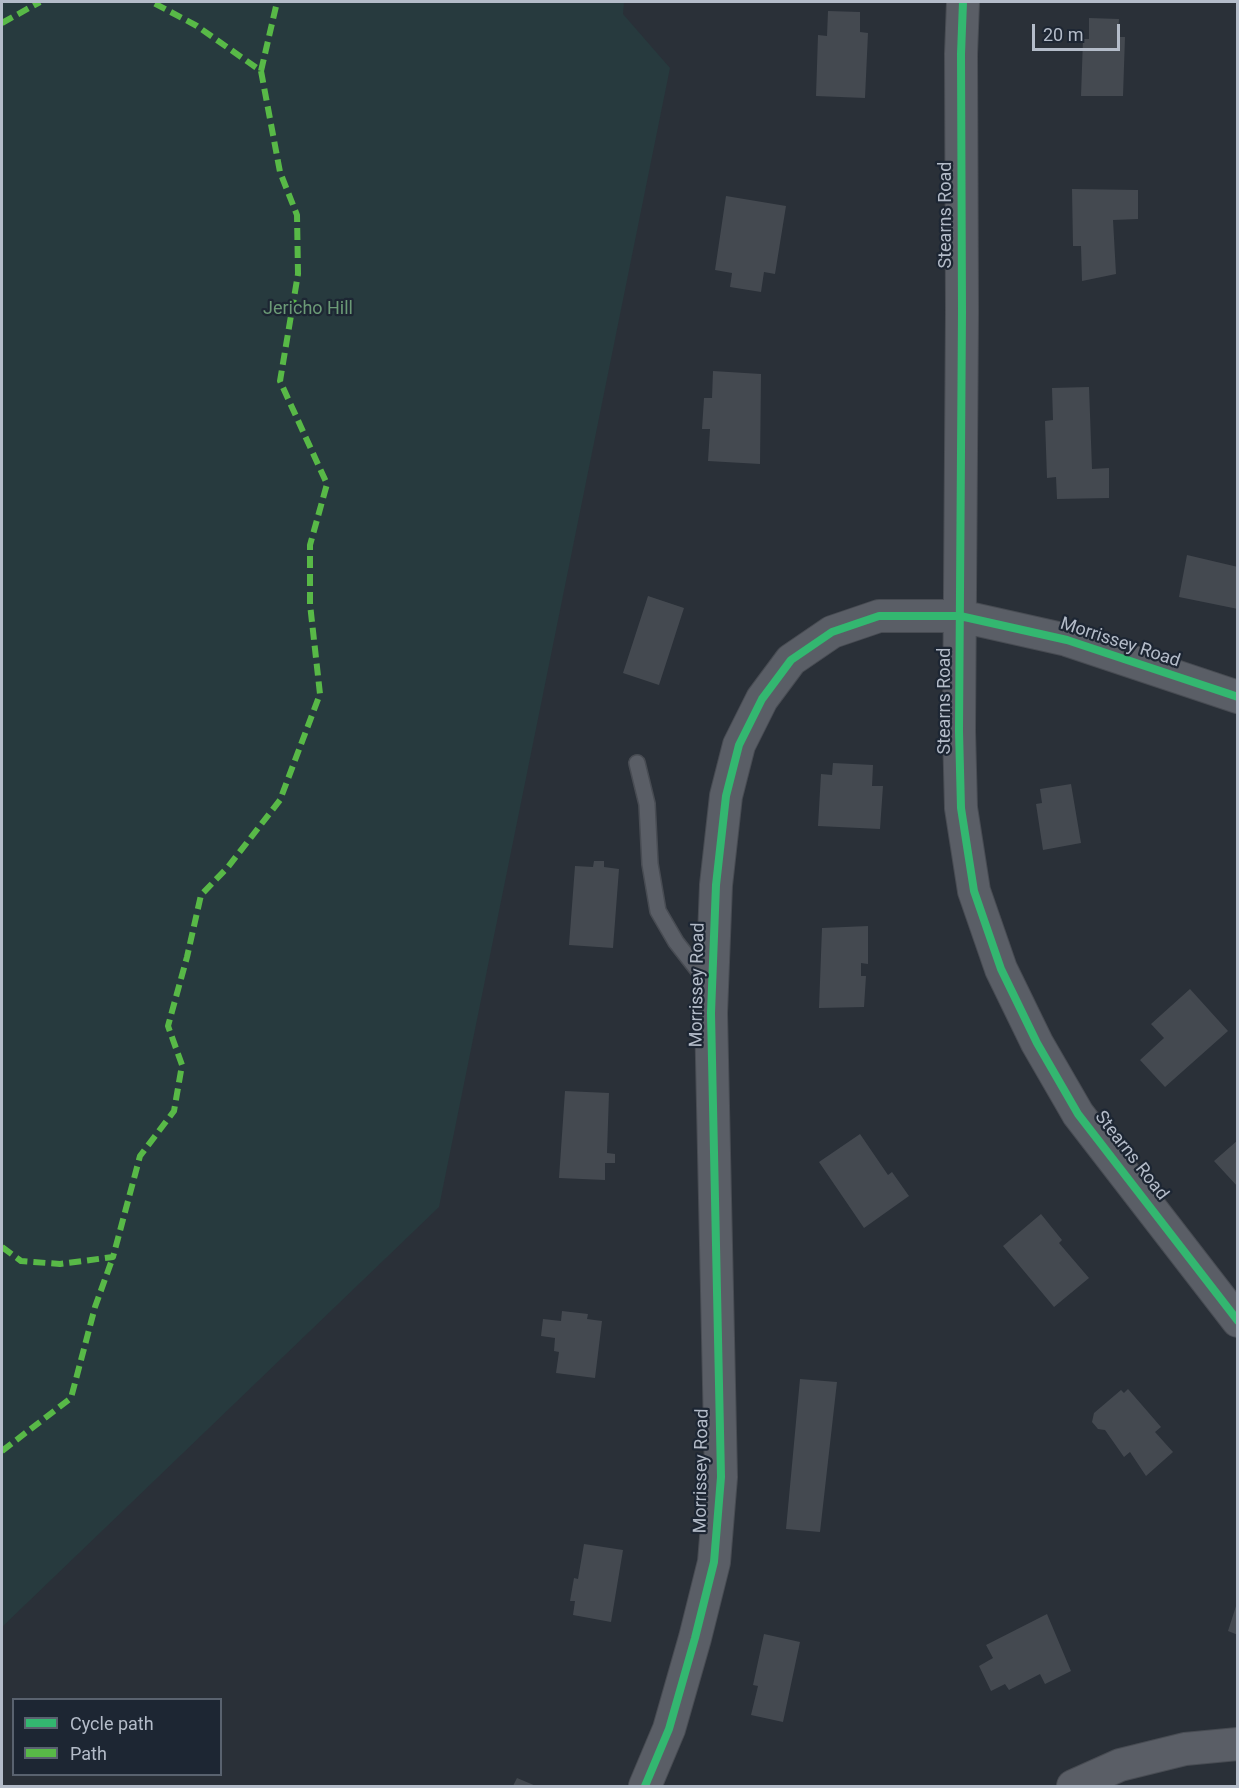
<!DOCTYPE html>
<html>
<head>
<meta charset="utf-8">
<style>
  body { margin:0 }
  #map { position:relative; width:1239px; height:1788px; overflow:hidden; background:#2a3038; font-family:Roboto,sans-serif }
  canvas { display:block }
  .frame { position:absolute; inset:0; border:3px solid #b4bcc9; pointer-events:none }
  .legend { position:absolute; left:12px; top:1698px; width:210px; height:78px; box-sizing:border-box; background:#1d2633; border:2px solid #59626f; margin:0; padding:8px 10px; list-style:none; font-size:18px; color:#b4bcc9 }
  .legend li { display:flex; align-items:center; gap:12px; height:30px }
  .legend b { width:30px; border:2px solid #59626f }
  .scale { position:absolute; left:1032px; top:24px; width:88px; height:27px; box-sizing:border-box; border:3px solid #b4bcc9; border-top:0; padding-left:8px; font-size:18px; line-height:21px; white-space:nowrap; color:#b4bcc9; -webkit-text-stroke:4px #1d2633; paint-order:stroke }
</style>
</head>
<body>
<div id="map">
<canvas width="1239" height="1788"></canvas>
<div class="frame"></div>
<ul class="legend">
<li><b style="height:8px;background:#33b770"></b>Cycle path</li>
<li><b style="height:8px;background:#58b947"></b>Path</li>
</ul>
<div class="scale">20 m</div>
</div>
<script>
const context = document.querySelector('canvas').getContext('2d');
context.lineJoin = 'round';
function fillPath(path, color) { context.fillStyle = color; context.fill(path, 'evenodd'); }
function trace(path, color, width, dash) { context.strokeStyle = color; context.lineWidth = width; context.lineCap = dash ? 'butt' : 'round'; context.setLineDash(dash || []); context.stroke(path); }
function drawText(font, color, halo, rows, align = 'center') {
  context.font = font + ' Roboto,sans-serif'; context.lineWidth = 4.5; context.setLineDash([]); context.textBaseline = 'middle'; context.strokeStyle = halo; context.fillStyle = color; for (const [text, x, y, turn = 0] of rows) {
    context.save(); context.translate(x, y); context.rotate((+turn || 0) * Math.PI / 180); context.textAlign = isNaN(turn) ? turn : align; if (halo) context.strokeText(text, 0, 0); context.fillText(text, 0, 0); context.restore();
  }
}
fillPath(new Path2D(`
  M 2,2 L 624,2 L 623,14 L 670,68 L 439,1207 L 2,1627 Z`), '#273a3e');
fillPath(new Path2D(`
  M 828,11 L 860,12 L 860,32 L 868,33 L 865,98 L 816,96 L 818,35 L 827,36 Z
  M 1089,18 L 1119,19 L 1118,37 L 1125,37 L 1123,96 L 1081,96 L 1083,39 L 1089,39 Z
  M 1072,189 L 1138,190 L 1138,219 L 1113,220 L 1116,274 L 1082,281 L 1081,246 L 1073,246 Z
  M 726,196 L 786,206 L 775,274 L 764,272 L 761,292 L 730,287 L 732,273 L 715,270 Z
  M 713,371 L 761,374 L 760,464 L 708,461 L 710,429 L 702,429 L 704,398 L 712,398 Z
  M 1089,387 L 1092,469 L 1109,468 L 1109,498 L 1057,499 L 1056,477 L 1047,478 L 1045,421 L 1053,420 L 1052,388 Z
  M 1187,555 L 1238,567 L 1238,609 L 1179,597 Z
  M 648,596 L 684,608 L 659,685 L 623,673 Z
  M 833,763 L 873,765 L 872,786 L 883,786 L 880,829 L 818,826 L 821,774 L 832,775 Z
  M 1071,784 L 1081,843 L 1043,850 L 1036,804 L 1042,803 L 1040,789 Z
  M 594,861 L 604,861 L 604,867 L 619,869 L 613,948 L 569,945 L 575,866 L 593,867 Z
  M 868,926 L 868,964 L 861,963 L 861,976 L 866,976 L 864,1007 L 819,1008 L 822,928 Z
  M 1190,989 L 1228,1031 L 1165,1087 L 1140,1060 L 1164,1038 L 1151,1024 Z
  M 565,1091 L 609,1093 L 607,1153 L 615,1154 L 615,1163 L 605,1163 L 605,1180 L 559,1178 Z
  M 860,1134 L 888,1175 L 892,1172 L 909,1196 L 864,1228 L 819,1162 Z
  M 1238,1140 L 1238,1187 L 1214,1161 Z
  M 1041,1214 L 1062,1240 L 1059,1243 L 1089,1278 L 1054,1307 L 1003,1246 Z
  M 562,1311 L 588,1314 L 587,1319 L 602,1321 L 595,1378 L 556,1373 L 559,1352 L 554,1351 L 555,1338 L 541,1336 L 543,1319 L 561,1321 Z
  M 800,1379 L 837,1382 L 820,1532 L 786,1529 Z
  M 1128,1389 L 1161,1427 L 1155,1432 L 1173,1452 L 1146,1476 L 1130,1452 L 1124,1457 L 1105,1430 L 1098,1429 L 1092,1422 L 1094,1413 L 1121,1390 L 1124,1393 Z
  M 584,1544 L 623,1550 L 611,1622 L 573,1615 L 575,1601 L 570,1601 L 574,1578 L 578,1579 Z
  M 1237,1603 L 1238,1603 L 1238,1635 L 1228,1631 Z
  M 1047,1614 L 1071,1671 L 1045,1684 L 1040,1674 L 1009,1690 L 1005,1684 L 991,1691 L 979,1666 L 993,1658 L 986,1645 Z
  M 764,1634 L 800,1642 L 783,1722 L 751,1715 L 758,1686 L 753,1685 Z
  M 517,1778 L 536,1786 L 513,1786 Z`), '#444950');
const lane = new Path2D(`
  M 637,763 L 647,804 L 650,864 L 658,911 L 676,942 L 708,983`);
const street = new Path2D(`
  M 963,2 L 961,54 L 962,312 L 959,731 L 961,808 L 974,891 L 1001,969 L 1037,1043 L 1078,1114 L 1238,1321
  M 645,1786 L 669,1729 L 695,1638 L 714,1562 L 721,1477 L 711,1013 L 716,885 L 726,796 L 739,745 L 762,699 L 791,660 L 832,632 L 879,616 L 960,616 L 1067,640 L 1238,697
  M 1073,1786 L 1120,1765 L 1185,1749 L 1238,1744`);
trace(lane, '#484c53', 18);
trace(street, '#484c53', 34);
trace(lane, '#5a5e66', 15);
trace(street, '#5a5e66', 32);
trace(new Path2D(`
  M 2,23 L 40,2
  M 261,71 L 277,2
  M 2,1247 L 21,1261 L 60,1264 L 113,1257 L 140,1156 L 174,1111 L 182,1065 L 168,1026 L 187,957 L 201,895 L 228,867 L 280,800 L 320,694 L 310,604 L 310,545 L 327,484 L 280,381 L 298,274 L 297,215 L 280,172 L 261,71 L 197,26 L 152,2
  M 2,1451 L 71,1398 L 95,1307 L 113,1257`), '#58b947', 6, [12, 6]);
trace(new Path2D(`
  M 963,2 L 961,54 L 962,312 L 959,731 L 961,808 L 974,891 L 1001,969 L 1037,1043 L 1078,1114 L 1238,1321
  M 645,1786 L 669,1729 L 695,1638 L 714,1562 L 721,1477 L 711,1013 L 716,885 L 726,796 L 739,745 L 762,699 L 791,660 L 832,632 L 879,616 L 960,616 L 1067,640 L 1238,697`), '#33b770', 8);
drawText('18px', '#b4bcc9', '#1d2633', [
  ["Stearns Road",946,215,-90],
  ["Morrissey Road",1120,643,18],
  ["Stearns Road",945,701,-90],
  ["Morrissey Road",698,985,-89],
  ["Stearns Road",1131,1156,52],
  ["Morrissey Road",702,1471,-89]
]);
drawText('18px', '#6b9a76', '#1d2633', [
  ["Jericho Hill",308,309]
]);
</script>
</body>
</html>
